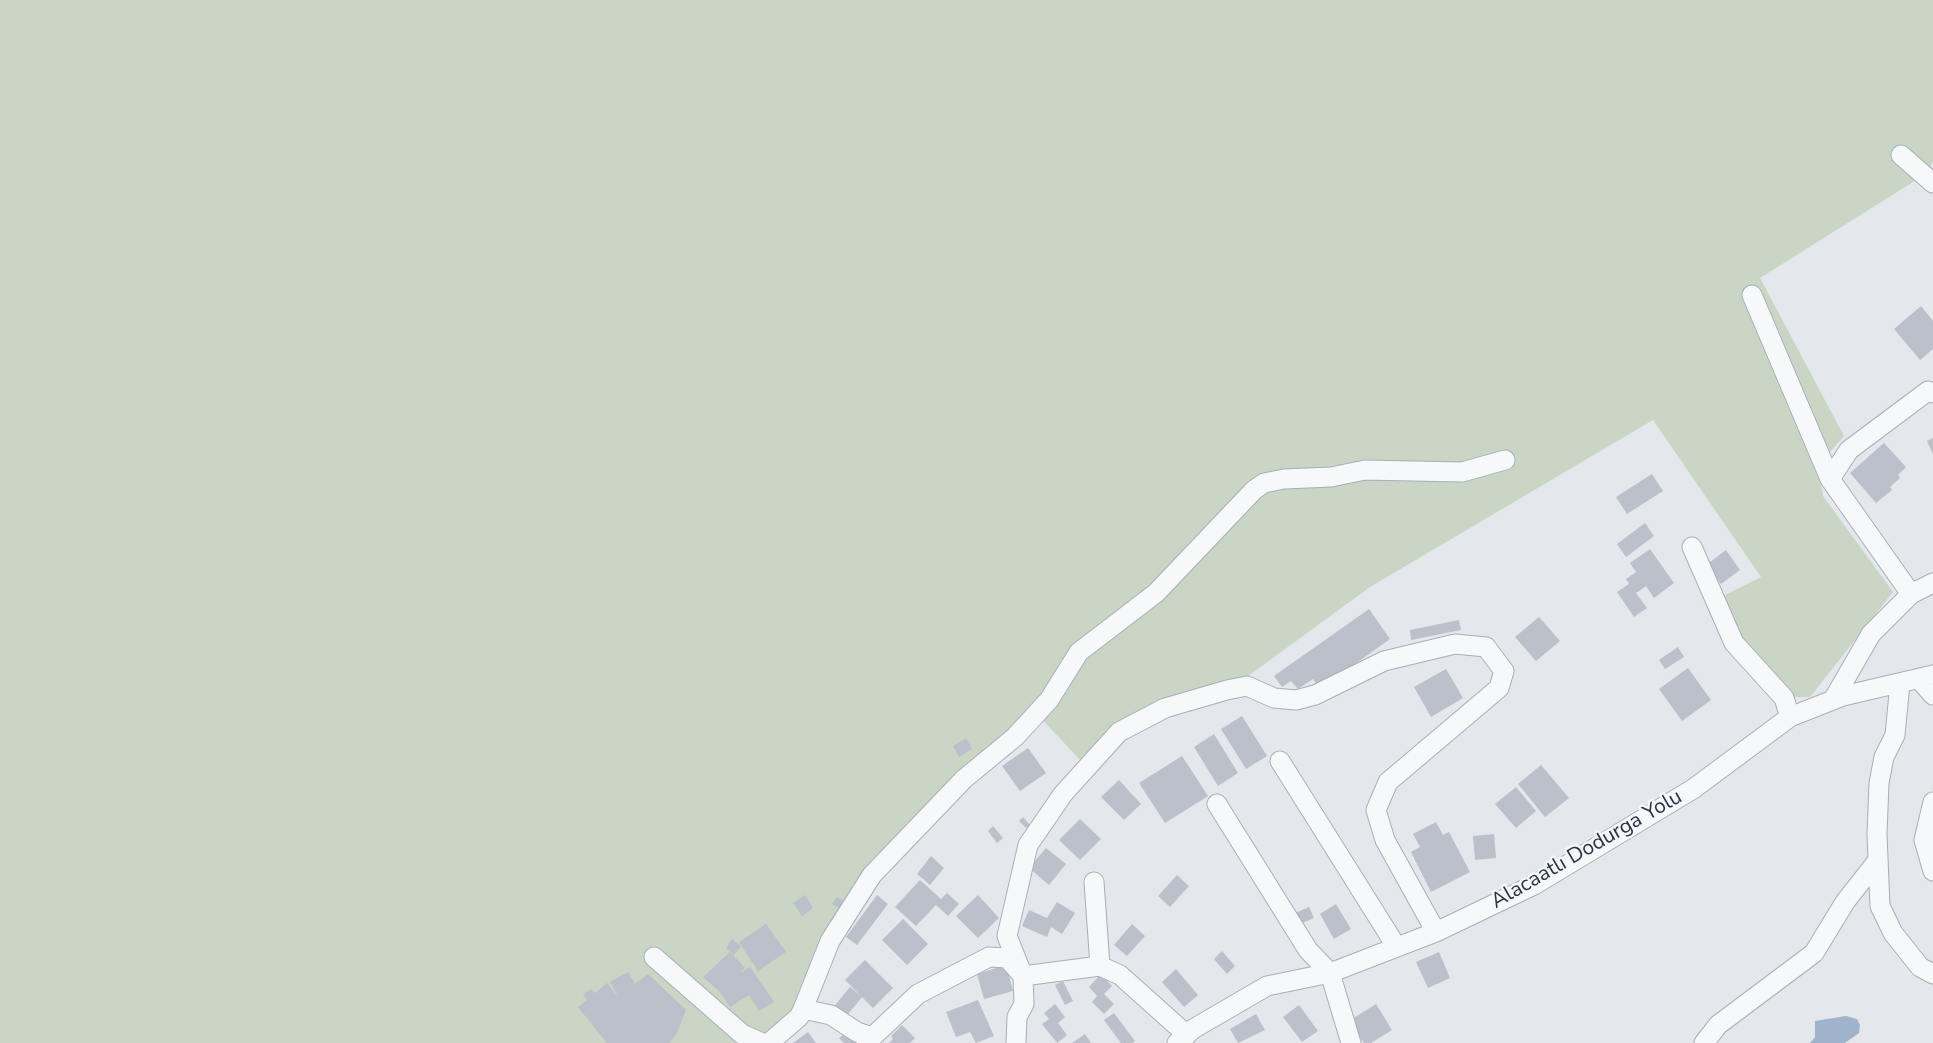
<!DOCTYPE html>
<html>
<head>
<meta charset="utf-8">
<style>
	body { margin:0 }
	canvas { display:block; background:#e4e7ec }
</style>
</head>
<body>
<canvas width="1933" height="1043"></canvas>
<script>
const c = document.querySelector('canvas').getContext('2d');
c.lineJoin = 'round';
function fillPath(path, color) {
  c.fillStyle = color;
  c.fill(path, 'evenodd');
}
function poly(rows) {
  const path = new Path2D();
  for (const r of rows) {
    path.moveTo(r[0], r[1]);
    for (let i = 2; i < r.length; i += 2) path.lineTo(r[i], r[i + 1]);
  }
  return path;
}
function stroke(path, color, width, dash) {
  c.strokeStyle = color;
  c.lineWidth = width;
  c.lineCap = dash ? 'butt' : 'round';
  c.setLineDash(dash || []);
  c.stroke(path);
}
function drawText(font, color, halo, rows, align = 'center') {
  c.font = font + ' "Nunito Sans",sans-serif';
  c.lineWidth = 5;
  c.setLineDash([]);
  c.textBaseline = 'middle';
  c.strokeStyle = halo;
  c.fillStyle = color;
  for (const [text, x, y, turn = 0] of rows) {
    c.save();
    c.translate(x, y);
    c.rotate((+turn || 0) * Math.PI / 180);
    c.textAlign = isNaN(turn) ? turn : align;
    if (halo) c.strokeText(text, 0, 0);
    c.fillText(text, 0, 0);
    c.restore();
  }
}
fillPath(poly([
	[0,0,1933,0,1933,161,1929,172,1760,278,1844,436,1818,466,1823,496,1893,592,1810,697,1790,697,1738,634,1721,597,1761,577,1653,420,1370,587,1244,679,1152,708,1084,764,1032,709,824,938,788,1017,768,1043,0,1043]
]), '#c9d6c5');
fillPath(poly([
	[1846,1016,1857,1019,1860,1025,1859,1033,1845,1043,1810,1043,1815,1037,1815,1021]
]), '#9fb4cc');
fillPath(poly([
	[1921,306,1933,321,1933,349,1920,360,1894,329],
	[1933,438,1933,454,1927,441],
	[1884,443,1906,467,1898,475,1900,478,1890,487,1892,490,1876,503,1850,473],
	[1652,474,1663,491,1627,514,1616,497],
	[1645,523,1654,536,1626,557,1617,544],
	[1650,549,1674,583,1654,598,1646,586,1636,593,1647,608,1634,617,1617,592,1629,584,1626,579,1636,572,1630,563],
	[1726,550,1740,570,1721,584,1706,565],
	[1369,609,1390,639,1320,689,1313,679,1298,689,1291,681,1282,687,1274,676],
	[1539,617,1560,641,1536,661,1515,637],
	[1459,620,1461,630,1411,640,1410,630],
	[1678,647,1684,657,1665,669,1659,660],
	[1688,668,1711,700,1682,721,1659,689],
	[1446,669,1463,698,1431,717,1414,687],
	[1242,716,1267,756,1246,769,1221,729],
	[1214,734,1238,773,1218,786,1194,747],
	[966,738,972,749,959,757,953,746],
	[1028,748,1046,773,1020,791,1002,766],
	[1182,756,1208,796,1165,823,1139,783],
	[1541,765,1569,798,1545,817,1518,784],
	[1119,780,1141,804,1124,820,1101,797],
	[1516,787,1536,811,1516,828,1495,804],
	[1023,817,1030,825,1026,828,1019,821],
	[1080,819,1101,839,1080,860,1059,840],
	[1436,822,1443,835,1449,832,1470,872,1431,892,1411,852,1420,847,1413,834],
	[993,826,1003,838,997,843,988,831],
	[1494,834,1496,858,1475,860,1473,836],
	[1046,848,1066,864,1049,885,1029,868],
	[931,856,944,868,930,885,917,874],
	[1177,875,1189,886,1170,907,1158,896],
	[920,880,941,899,947,893,959,904,948,916,936,905,916,926,895,907],
	[805,895,813,908,802,916,793,903],
	[877,895,888,904,857,945,846,937],
	[978,895,999,918,978,938,956,916],
	[837,897,845,902,841,909,832,904],
	[1057,902,1075,913,1062,934,1051,927,1047,937,1022,926,1029,910,1047,918],
	[1336,904,1351,929,1334,939,1320,914],
	[1309,907,1314,918,1295,926,1291,915],
	[903,919,928,944,907,965,882,940],
	[766,924,786,952,758,971,739,942],
	[1132,924,1145,936,1127,956,1114,945],
	[732,939,741,946,734,955,726,948],
	[1222,951,1235,966,1227,974,1214,959],
	[730,952,745,968,740,973,750,967,774,1002,759,1011,749,995,730,1007,720,992,703,977],
	[1439,952,1450,978,1428,988,1416,962],
	[865,960,893,988,873,1008,845,980],
	[1006,965,1013,991,984,999,977,974],
	[1176,969,1198,995,1184,1007,1162,982],
	[628,972,635,984,648,974,686,1010,676,1035,669,1043,607,1043,578,1007,587,1000,583,995,591,989,595,993,607,983,619,998,610,982],
	[1101,974,1112,986,1104,994,1114,1004,1104,1014,1092,1002,1097,996,1089,987],
	[1063,981,1073,1001,1065,1005,1055,985],
	[850,987,862,997,844,1019,832,1009],
	[978,1000,994,1036,976,1043,970,1032,956,1037,946,1012],
	[1055,1004,1065,1017,1058,1023,1067,1035,1057,1043,1042,1024,1049,1019,1044,1013],
	[1376,1004,1392,1030,1371,1043,1364,1043,1349,1021],
	[1299,1005,1318,1031,1302,1042,1283,1017],
	[1114,1013,1135,1041,1132,1043,1121,1043,1104,1020],
	[1256,1014,1265,1030,1238,1043,1230,1029],
	[902,1025,915,1038,910,1043,889,1043,893,1039,891,1036],
	[808,1032,816,1043,793,1043],
	[847,1032,855,1043,844,1043,839,1038],
	[1085,1034,1091,1043,1072,1043]
]), '#bbc0ca');
const minor = poly([
	[1901,155,1933,183],
	[1752,295,1830,479],
	[1692,547,1734,643,1784,698,1790,717],
	[1911,594,1830,479,1849,450,1928,391,1933,393],
	[1919,679,1933,695],
	[1900,683,1895,735,1884,757,1879,783,1877,834,1880,906,1893,933,1920,967,1933,974],
	[1833,700,1871,634,1911,594,1933,583],
	[1280,761,1396,946],
	[1933,802,1924,840,1933,871],
	[1217,804,1308,950,1330,973,1351,1043],
	[1094,882,1100,966],
	[654,957,742,1034,762,1043],
	[803,1009,830,941,872,875,964,779,1015,737,1049,700,1079,652,1156,593,1254,490,1264,483,1284,479,1331,477,1365,470,1462,472,1505,460],
	[769,1043,799,1017,803,1009,831,1015,857,1032,872,1037],
	[866,1043,918,994,989,957,1007,958,1023,976,1100,966,1120,975,1187,1035],
	[1016,1043,1017,1017,1024,1004,1023,976,1007,936,1028,845,1063,794,1119,732,1165,708,1227,690,1247,686,1274,698,1296,700,1315,695,1384,661,1455,644,1486,647,1504,671,1499,688,1388,782,1376,810,1385,840,1436,932],
	[1177,1043,1193,1029,1267,986,1330,973,1436,932,1534,885,1693,789,1790,717,1843,696,1933,675],
	[1704,1043,1718,1025,1814,953,1845,902,1878,860]
]);
stroke(minor, '#a9aeb7', 21);
stroke(minor, '#f7f8fa', 19);
drawText('21px', '#2b3445', '#f4f6f9', [
	["Alacaatlı Dodurga Yolu",1587,850,-30]
]);
</script>
</body>
</html>
